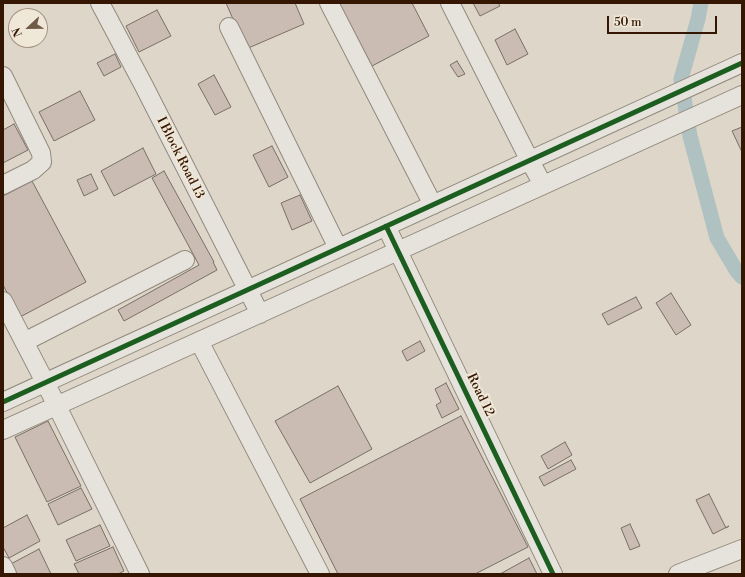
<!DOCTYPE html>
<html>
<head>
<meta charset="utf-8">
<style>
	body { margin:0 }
	#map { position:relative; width:745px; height:577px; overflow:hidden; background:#ded7c9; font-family:"Libre Bodoni",serif }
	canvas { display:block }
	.frame { position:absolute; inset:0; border:4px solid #351602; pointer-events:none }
	.north { position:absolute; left:8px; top:8px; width:40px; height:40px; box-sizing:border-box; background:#efe7d7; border:1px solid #a59382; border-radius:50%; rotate:248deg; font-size:11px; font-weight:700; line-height:16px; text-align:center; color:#351602 }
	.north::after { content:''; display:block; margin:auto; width:14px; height:18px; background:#705a48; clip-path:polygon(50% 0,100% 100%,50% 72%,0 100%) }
	.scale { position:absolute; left:607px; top:16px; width:110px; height:18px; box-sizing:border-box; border:2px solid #351602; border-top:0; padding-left:5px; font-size:12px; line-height:14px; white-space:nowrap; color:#351602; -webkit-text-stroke:3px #efe7d7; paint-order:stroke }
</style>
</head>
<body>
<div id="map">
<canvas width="745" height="577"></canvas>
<div class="frame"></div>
<div class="north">N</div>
<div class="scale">50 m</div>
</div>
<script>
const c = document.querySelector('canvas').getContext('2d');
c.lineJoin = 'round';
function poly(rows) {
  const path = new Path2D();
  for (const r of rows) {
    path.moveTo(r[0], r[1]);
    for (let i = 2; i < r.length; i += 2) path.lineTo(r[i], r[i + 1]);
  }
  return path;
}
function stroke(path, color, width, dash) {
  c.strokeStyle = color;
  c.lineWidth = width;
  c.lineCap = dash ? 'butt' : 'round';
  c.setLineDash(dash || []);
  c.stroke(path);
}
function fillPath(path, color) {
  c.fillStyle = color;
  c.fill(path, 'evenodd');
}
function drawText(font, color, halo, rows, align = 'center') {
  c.font = font + ' "Libre Bodoni",serif';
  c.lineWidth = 4;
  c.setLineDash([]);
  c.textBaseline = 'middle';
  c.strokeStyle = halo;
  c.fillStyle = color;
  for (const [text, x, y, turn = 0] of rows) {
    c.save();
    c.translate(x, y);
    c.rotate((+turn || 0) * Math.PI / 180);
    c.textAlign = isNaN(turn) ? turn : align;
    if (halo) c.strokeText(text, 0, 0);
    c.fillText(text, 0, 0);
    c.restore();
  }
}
stroke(poly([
	[701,3,698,19,681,79,690,136,717,238,736,270,742,277]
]), '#afc1c1', 15);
const building = poly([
	[226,3,295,3,304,24,246,49,226,3],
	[339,3,412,3,429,36,372,66,339,3],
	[473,3,498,3,500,6,480,16,473,3],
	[157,10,171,36,139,52,126,26,157,10],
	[515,29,528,54,507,65,495,40,515,29],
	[115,54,121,67,104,76,97,63,115,54],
	[457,61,465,74,458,77,450,65,457,61],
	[214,75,231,107,215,115,198,84,214,75],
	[80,91,95,120,54,141,39,112,80,91],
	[14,124,28,150,3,163,3,130,14,124],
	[742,127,742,152,732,131,742,127],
	[272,146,288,177,269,187,253,155,272,146],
	[143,148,156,174,114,196,101,171,143,148],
	[164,171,214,262,213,262,217,270,124,321,118,310,199,265,152,178,164,171],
	[91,174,98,189,84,196,77,180,91,174],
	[32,181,86,282,20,317,3,285,3,196,32,181],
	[300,195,312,221,292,230,281,203,300,195],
	[671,293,691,325,676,335,656,303,671,293],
	[636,297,642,308,608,325,602,314,636,297],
	[420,341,425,351,407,361,402,351,420,341],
	[446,383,459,409,442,418,436,405,441,402,435,389,446,383],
	[338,386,372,449,310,483,275,421,338,386],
	[461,416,528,547,475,574,338,574,300,499,461,416],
	[48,421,81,486,47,502,15,437,48,421],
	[565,442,572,455,548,469,541,456,565,442],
	[571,460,576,469,544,486,539,477,571,460],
	[81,488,92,509,58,525,48,504,81,488],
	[709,494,726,528,729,526,713,534,696,500,709,494],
	[27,515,40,541,9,558,3,547,3,528,27,515],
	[630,524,640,546,630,550,621,528,630,524],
	[100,525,110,546,76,561,66,540,100,525],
	[113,547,124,571,118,574,79,574,74,564,113,547],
	[39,549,51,574,11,574,7,566,39,549],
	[529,558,537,574,500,574,529,558]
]);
fillPath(building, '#cabcb2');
stroke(building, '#786f65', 1);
const minor = poly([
	[100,3,144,86,260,314],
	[329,3,433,205],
	[450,3,530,161,543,185],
	[229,27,338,248],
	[3,76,41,153,42,162,33,170,3,185],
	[386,226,553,574],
	[3,301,45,382,140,574],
	[199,341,320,574],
	[24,342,185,260],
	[3,402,742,63],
	[3,430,742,95],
	[3,566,7,574],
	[678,574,742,549]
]);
stroke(minor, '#91897e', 20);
stroke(minor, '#e6e2dc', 18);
stroke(poly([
	[386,226,553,574],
	[3,402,742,63]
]), '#1b5e20', 5);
drawText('13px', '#351602', '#efe7d7', [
	["I Block Road 13",180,158,63],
	["Road 12",480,395,64]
]);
</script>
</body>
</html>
